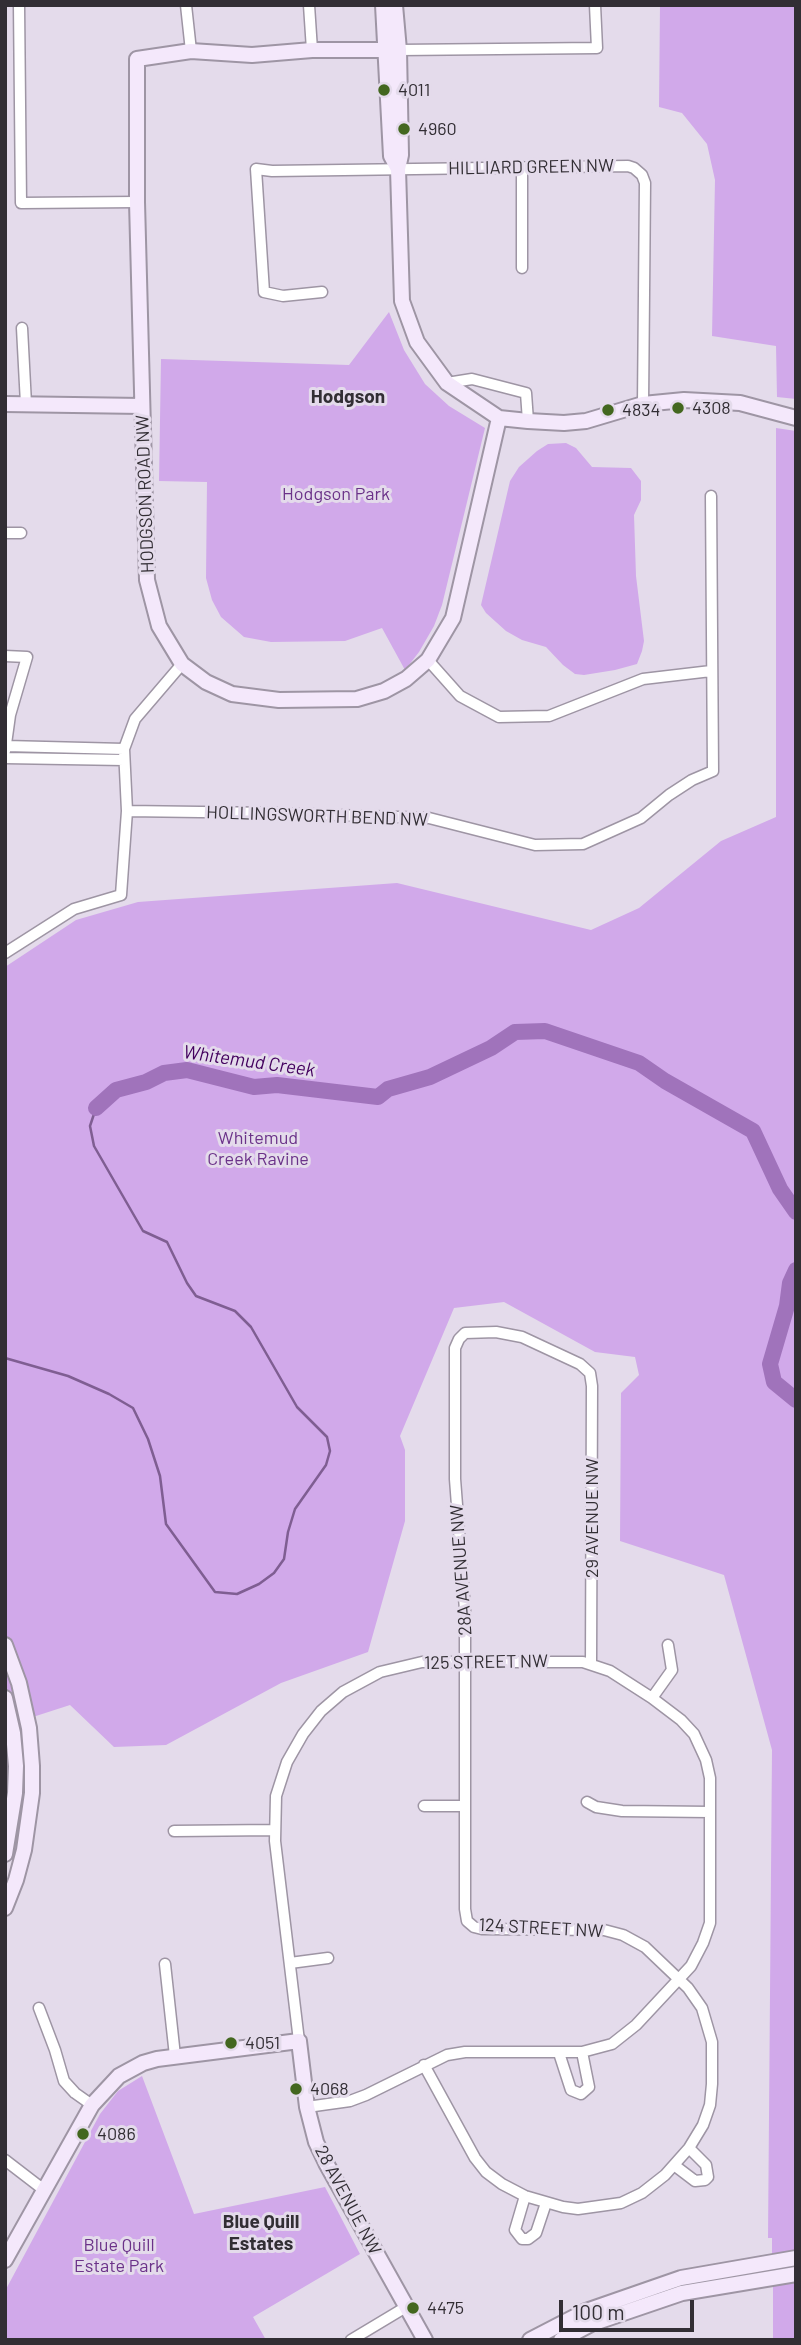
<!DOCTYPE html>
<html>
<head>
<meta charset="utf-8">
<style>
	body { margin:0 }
	#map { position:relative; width:801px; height:2345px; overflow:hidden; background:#e4dbeb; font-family:Barlow,sans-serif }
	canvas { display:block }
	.frame { position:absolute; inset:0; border:7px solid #322e34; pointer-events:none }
	.scale { position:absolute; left:559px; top:2300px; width:135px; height:32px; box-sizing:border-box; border:4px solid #322e34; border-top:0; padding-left:9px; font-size:21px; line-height:24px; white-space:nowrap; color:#322e34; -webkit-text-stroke:5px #e4dbeb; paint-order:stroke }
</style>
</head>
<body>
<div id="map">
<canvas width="801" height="2345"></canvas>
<div class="frame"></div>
<div class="scale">100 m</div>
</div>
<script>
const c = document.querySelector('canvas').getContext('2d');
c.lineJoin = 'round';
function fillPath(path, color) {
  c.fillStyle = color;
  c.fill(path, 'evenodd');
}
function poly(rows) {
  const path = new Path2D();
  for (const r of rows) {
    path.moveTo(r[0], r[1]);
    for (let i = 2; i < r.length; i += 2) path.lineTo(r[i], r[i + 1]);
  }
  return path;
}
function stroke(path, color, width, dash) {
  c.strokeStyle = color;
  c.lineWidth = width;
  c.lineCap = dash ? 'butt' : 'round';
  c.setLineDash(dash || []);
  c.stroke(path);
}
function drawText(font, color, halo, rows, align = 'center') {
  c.font = font + ' Barlow,sans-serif';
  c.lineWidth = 6;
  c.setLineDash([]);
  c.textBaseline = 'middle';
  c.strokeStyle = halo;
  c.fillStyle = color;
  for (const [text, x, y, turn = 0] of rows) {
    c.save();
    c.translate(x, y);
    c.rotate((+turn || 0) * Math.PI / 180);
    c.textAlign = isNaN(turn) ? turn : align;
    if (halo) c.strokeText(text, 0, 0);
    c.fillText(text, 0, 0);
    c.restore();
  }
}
fillPath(poly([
	[660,5,796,5,796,399,777,397,776,346,712,336,715,180,707,144,682,113,659,107],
	[389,312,404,350,425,384,449,406,485,428,442,605,434,626,419,652,405,670,382,628,345,641,271,642,244,637,221,617,212,600,206,578,207,482,159,481,161,359,349,365],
	[776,428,796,431,796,2252,772,2254,772,2238,768,2238,772,1750,724,1575,620,1541,621,1393,639,1375,635,1357,595,1352,504,1302,454,1308,400,1436,405,1450,405,1521,368,1652,281,1683,166,1745,114,1747,70,1705,5,1726,5,967,76,920,138,902,397,883,591,930,639,908,721,841,776,817],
	[566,443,576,448,592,467,631,468,641,481,641,500,634,515,636,576,644,641,642,651,637,664,615,670,584,675,575,674,563,665,546,647,522,640,506,631,486,613,481,605,510,481,519,467,537,451,548,444],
	[142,2076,194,2214,325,2187,360,2254,253,2317,266,2340,5,2340,5,2291,100,2114,118,2091],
	[796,2282,796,2340,773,2340,773,2284]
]), '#d1a9ea');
stroke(poly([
	[5,1358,68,1376,109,1394,133,1408,148,1439,160,1476,166,1524,215,1592,237,1594,259,1584,274,1573,284,1559,288,1532,295,1509,326,1465,330,1451,327,1437,297,1407,251,1327,235,1311,196,1296,187,1283,167,1242,143,1231,94,1146,90,1126,96,1108]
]), '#7f5e92', 2.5);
stroke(poly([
	[96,1108,116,1090,146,1082,164,1073,187,1070,254,1087,277,1085,378,1097,388,1089,430,1077,491,1048,515,1032,545,1031,639,1063,665,1081,753,1131,780,1189,796,1212],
	[796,1270,790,1283,787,1306,770,1364,774,1382,796,1400]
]), '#a073bb', 16);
const street = poly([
	[19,5,21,203,137,202],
	[186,5,191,51],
	[309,5,312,50],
	[399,50,597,48,595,5],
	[522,167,522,268],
	[322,292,283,296,264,292,256,169,272,171,628,166,634,168,642,175,645,183,643,404],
	[22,328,26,404],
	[447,383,472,379,526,393,528,421],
	[5,533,21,533],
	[5,656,27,657,10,715,5,751],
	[428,660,460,696,499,717,549,716,643,679,711,671],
	[6,746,124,749],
	[5,758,124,760],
	[127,811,273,813,429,818,535,845,583,844,641,818,669,795,692,780,713,771,711,496],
	[5,953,74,909,121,895,127,811,124,749,135,719,182,664],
	[652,1698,672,1670,668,1645],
	[587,1802,596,1807,622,1811,710,1812],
	[424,1806,465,1806],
	[174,1831,274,1830],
	[290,1963,328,1958],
	[165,1964,175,2056],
	[39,2008,55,2050,64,2081,75,2093,92,2105],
	[299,2041,275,1841,276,1796,287,1762,303,1734,321,1711,343,1692,380,1672,422,1662,583,1662,610,1671,652,1698,681,1720,694,1734,706,1760,710,1778,710,1923,703,1943,691,1966,636,2025,612,2044,582,2052,465,2052,447,2055,366,2095,350,2101,307,2107],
	[559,2053,571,2090,581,2094,589,2087,582,2052],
	[424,2065,475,2158,486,2172,502,2184,525,2196,563,2207,578,2209,621,2203,642,2193,665,2175,689,2148,703,2125,710,2105,712,2084,712,2042,702,2008,688,1988,645,1947,623,1935,604,1930,482,1929,474,1927,467,1921,465,1909,465,1610,455,1479,455,1348,459,1339,465,1333,496,1332,522,1337,580,1364,590,1373,592,1386,591,1664],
	[5,2160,44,2190],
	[674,2165,695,2181,705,2180,708,2177,706,2165,689,2148],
	[525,2196,515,2230,522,2239,528,2239,536,2233,546,2203],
	[351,2340,406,2307]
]);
const secondary = poly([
	[383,5,391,156,398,169],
	[395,5,399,50,401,155,398,169,402,301,417,342,447,383,499,418,528,421,564,423,586,421,643,404,684,400,740,403,796,418],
	[399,50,312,50,252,55,191,51,137,59,137,202,147,580,159,626,182,664,206,682,232,694,279,700,357,699,384,691,406,679,428,660,453,618,499,418],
	[5,404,142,406],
	[5,1645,19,1683,29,1728,32,1766,32,1793,24,1850,16,1880,5,1908],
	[5,1698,13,1733,16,1766,15,1793,5,1854],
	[5,2260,92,2105,119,2076,143,2063,157,2059,299,2041,307,2107,316,2142,326,2163,425,2340],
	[530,2340,586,2311,681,2278,796,2258],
	[561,2340,591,2324,682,2293,796,2274]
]);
stroke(street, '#9e95a4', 13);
stroke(secondary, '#9e95a4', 18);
stroke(street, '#fff', 10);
stroke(secondary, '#f4e8fb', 14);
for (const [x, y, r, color] of [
	[384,90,7,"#43671f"],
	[404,129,7,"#43671f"],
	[678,408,7,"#43671f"],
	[608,410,7,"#43671f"],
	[231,2043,7,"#43671f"],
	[296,2089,7,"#43671f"],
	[83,2134,7,"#43671f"],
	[413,2308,7,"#43671f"]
]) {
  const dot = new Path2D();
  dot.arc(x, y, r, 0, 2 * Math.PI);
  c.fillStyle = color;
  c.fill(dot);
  stroke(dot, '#e4dbeb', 2.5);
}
drawText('18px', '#322e34', '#e4dbeb', [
	["4011",398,90],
	["4960",418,129],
	["4308",692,408],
	["4834",622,410],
	["4051",245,2043],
	["4068",310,2089],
	["4086",97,2134],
	["4475",427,2308]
], 'left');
drawText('18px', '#322e34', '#e4dbeb', [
	["HILLIARD GREEN NW",531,167,-1],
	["HODGSON ROAD NW",145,494,-92],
	["HOLLINGSWORTH BEND NW",317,816,2],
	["29 AVENUE NW",592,1518,-90],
	["28A AVENUE NW",461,1570,-94],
	["125 STREET NW",486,1662,-1],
	["124 STREET NW",541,1928,3],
	["28 AVENUE NW",348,2200,62]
]);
drawText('18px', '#6b3289', '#e4dbeb', [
	["Hodgson Park",336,494],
	["Whitemud",258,1138],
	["Creek Ravine",258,1159],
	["Blue Quill",119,2245],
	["Estate Park",119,2266]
]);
drawText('bold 19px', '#322e34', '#e4dbeb', [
	["Hodgson",348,397],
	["Blue Quill",261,2222],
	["Estates",261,2244]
]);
drawText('italic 19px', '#43005e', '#e4dbeb', [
	["Whitemud Creek",249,1061,8]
]);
</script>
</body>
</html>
